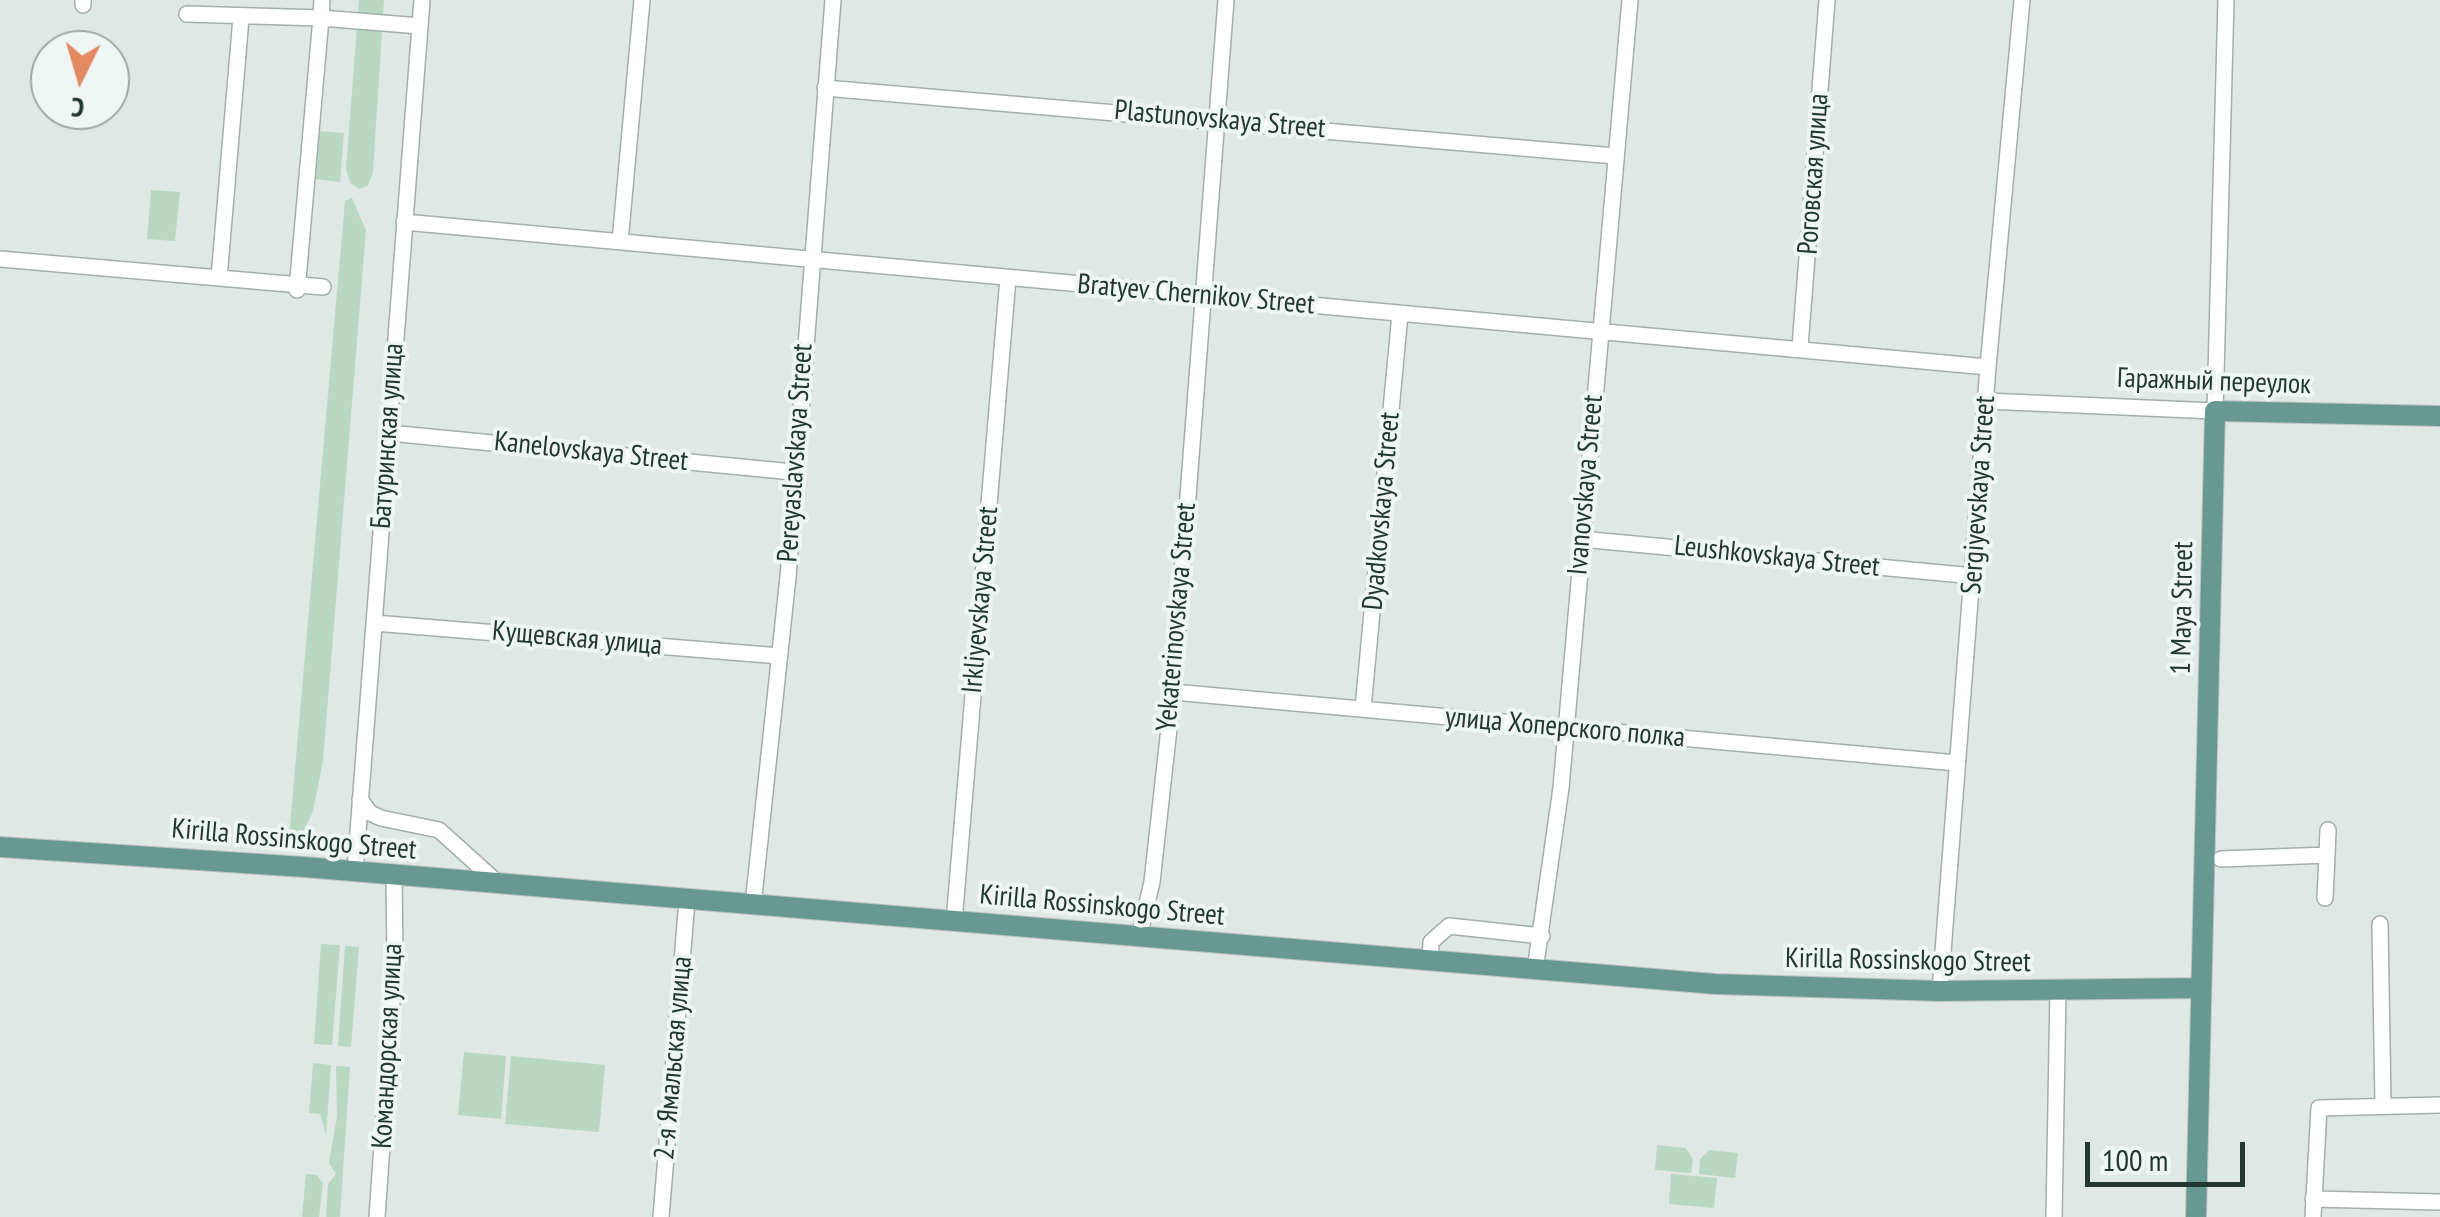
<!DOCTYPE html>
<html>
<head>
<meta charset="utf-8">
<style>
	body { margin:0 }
	#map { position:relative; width:2440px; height:1217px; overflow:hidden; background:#dfe8e4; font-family:"PT Sans Narrow",sans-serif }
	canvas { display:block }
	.north { position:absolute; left:30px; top:30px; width:100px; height:100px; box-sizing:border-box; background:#eef5f2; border:2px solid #9ca9a5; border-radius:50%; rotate:185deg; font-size:28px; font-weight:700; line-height:40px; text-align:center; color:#223632 }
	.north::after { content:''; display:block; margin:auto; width:35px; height:45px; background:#e38962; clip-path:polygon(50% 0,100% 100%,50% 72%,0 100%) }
	.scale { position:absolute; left:2085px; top:1142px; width:160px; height:45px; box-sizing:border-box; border:5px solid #223632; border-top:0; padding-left:12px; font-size:30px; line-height:35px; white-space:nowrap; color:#223632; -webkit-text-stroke:8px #eef5f2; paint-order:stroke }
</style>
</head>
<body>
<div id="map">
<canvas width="2440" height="1217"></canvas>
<div class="north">С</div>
<div class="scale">100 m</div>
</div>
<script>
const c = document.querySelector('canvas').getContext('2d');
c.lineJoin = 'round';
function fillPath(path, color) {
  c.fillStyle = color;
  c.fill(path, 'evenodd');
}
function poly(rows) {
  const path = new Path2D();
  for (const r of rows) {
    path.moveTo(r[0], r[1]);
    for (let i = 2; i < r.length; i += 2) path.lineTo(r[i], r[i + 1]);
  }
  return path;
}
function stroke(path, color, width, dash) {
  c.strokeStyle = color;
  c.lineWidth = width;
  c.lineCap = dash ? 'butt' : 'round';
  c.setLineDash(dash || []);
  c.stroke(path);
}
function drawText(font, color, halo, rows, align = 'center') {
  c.font = font + ' "PT Sans Narrow",sans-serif';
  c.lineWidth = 8;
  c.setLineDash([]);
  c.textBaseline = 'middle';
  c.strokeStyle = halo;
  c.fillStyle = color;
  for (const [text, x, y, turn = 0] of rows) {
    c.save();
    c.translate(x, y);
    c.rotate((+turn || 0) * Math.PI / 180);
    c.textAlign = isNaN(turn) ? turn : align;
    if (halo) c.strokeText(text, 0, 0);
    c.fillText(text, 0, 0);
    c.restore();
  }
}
fillPath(poly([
	[359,0,384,0,373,172,368,186,359,189,350,183,346,169],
	[318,131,344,133,340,182,314,179],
	[151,190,180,192,175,241,147,239],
	[352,198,366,230,323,761,313,811,303,833,288,848,345,201],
	[321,944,340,945,332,1045,314,1044],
	[345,946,359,947,351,1047,338,1046],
	[464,1052,506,1056,501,1119,458,1115],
	[511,1056,605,1065,599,1132,505,1124],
	[313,1063,331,1065,326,1134,320,1114,309,1113],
	[336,1066,350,1067,340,1217,326,1217,328,1184,336,1174,329,1163,337,1116],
	[1657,1145,1686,1148,1693,1159,1691,1173,1655,1170],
	[1709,1150,1738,1153,1735,1178,1699,1174,1700,1159],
	[306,1174,317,1175,323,1183,319,1217,302,1217],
	[1671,1174,1717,1178,1714,1208,1669,1204]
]), '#b9d8c3');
const minor = poly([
	[322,0,321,18,420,26],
	[83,5,83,0],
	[187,14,321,18,297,290],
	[825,88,1615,156],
	[404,222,1988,367],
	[620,242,642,0],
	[0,259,323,287],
	[219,278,241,18],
	[1800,347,1827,0],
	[1986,401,2215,411,2226,0],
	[389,433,793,472],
	[1581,539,1974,576],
	[374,623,780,656],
	[1173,692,1957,763],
	[1363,708,1400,314],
	[360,799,370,813,381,818,439,830,500,885],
	[2221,859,2327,855,2328,830],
	[355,871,422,0],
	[2325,898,2327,855],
	[753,905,788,577,833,0],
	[954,922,1008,278],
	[2380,924,2383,1104],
	[1139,937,1152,882,1173,692,1226,0],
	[1430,961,1431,942,1449,926,1542,936],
	[1535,970,1561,788,1630,0],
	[1940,991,1988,367,2022,0],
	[2313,1199,2440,1202],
	[377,1217,395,958,394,876],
	[661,1217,687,900],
	[2054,1217,2058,990],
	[2313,1217,2319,1108,2440,1105]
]);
const major = poly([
	[0,847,304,867,1715,984,1940,991,2200,988],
	[2196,1217,2215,411,2440,416]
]);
stroke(minor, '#a3afab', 18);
stroke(major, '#bdc3c2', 22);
stroke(minor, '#fff', 15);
stroke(major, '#679990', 20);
drawText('28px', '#223632', '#eef5f2', [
	["Plastunovskaya Street",1220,120,5],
	["Роговская улица",1814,174,-86],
	["Bratyev Chernikov Street",1196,295,5],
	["Гаражный переулок",2214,382,2],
	["Батуринская улица",388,436,-86],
	["Kanelovskaya Street",591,452,6],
	["Pereyaslavskaya Street",796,453,-86],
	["Ivanovskaya Street",1586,485,-85],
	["Sergiyevskaya Street",1979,495,-86],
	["Dyadkovskaya Street",1382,511,-85],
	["Leushkovskaya Street",1777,557,6],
	["Irkliyevskaya Street",981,600,-85],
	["1 Maya Street",2183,608,-89],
	["Yekaterinovskaya Street",1177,617,-85],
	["Кущевская улица",577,639,5],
	["улица Хоперского полка",1565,728,5],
	["Kirilla Rossinskogo Street",294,840,5],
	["Kirilla Rossinskogo Street",1102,906,5],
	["Kirilla Rossinskogo Street",1908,961,1],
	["Командорская улица",388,1046,-87],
	["2-я Ямальская улица",674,1058,-85]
]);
</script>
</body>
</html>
